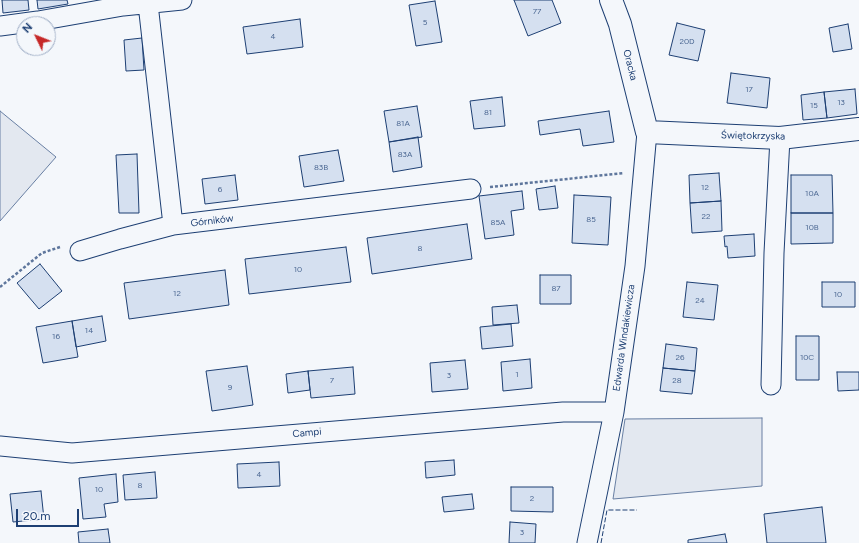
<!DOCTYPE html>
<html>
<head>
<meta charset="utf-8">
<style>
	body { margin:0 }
	#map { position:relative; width:859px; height:543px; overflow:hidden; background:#f4f7fb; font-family:Figtree,sans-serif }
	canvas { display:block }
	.north { position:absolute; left:16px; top:16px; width:40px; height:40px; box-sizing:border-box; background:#f4f7fb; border:1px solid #9eadc5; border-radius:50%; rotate:313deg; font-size:11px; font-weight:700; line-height:16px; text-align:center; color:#1d3f73 }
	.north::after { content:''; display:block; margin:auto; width:14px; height:18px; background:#c62828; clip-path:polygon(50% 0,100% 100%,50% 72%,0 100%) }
	.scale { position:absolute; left:16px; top:509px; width:63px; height:18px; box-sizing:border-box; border:2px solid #1d3f73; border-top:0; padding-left:5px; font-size:12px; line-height:14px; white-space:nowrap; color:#1d3f73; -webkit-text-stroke:3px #f4f7fb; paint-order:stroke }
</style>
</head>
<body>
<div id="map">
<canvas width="859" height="543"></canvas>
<div class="north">N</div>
<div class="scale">20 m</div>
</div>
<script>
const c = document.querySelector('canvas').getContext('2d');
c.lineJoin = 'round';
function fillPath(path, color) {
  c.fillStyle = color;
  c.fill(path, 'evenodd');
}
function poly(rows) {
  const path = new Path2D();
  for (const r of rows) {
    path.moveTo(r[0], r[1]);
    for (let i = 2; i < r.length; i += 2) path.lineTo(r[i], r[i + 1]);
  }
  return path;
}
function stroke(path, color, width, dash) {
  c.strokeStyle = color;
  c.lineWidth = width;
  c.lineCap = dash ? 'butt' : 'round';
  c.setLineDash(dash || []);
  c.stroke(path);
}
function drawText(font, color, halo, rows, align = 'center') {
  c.font = font + ' Figtree,sans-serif';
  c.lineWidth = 3;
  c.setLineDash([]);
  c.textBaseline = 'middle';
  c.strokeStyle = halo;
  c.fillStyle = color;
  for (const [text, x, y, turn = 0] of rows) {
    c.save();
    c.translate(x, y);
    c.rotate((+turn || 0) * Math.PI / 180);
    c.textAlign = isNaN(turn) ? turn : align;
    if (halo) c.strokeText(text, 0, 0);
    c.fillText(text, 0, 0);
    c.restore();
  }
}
const parking = poly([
	[0,111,56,157,0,221,0,111],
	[762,418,762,486,613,499,625,419,762,418]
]);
fillPath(parking, '#e3e8f0');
stroke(parking, '#687fa3', 1);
const building = poly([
	[2,0,28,0,29,10,3,13,2,0],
	[37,0,67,0,68,4,38,9,37,0],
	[514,0,552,0,561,23,528,36,514,0],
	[435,1,442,42,416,46,409,5,435,1],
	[300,19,303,47,247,54,243,27,300,19],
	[677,23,705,30,698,61,669,55,677,23],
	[848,24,852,49,833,52,829,28,848,24],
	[142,38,144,70,126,71,124,40,142,38],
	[731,73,770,78,767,108,727,103,731,73],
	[855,89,857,114,827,118,824,92,855,89],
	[824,92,827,118,803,120,801,95,824,92],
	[502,97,505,126,474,129,470,101,502,97],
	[417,106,422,137,389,142,384,111,417,106],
	[609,111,614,142,583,146,580,129,540,135,538,121,609,111],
	[418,137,422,167,393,172,389,142,418,137],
	[338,150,344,181,304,187,299,156,338,150],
	[137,154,139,213,119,213,116,155,137,154],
	[719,173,721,201,690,203,689,175,719,173],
	[235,175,238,200,205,204,202,179,235,175],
	[791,175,832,175,833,213,791,213,791,175],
	[555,186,558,208,539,210,536,189,555,186],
	[522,191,524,209,511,211,514,235,485,239,479,196,522,191],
	[574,195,611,197,608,245,572,243,574,195],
	[721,201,722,231,692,233,690,203,721,201],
	[791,213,833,213,833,243,791,244,791,213],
	[467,224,472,259,372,274,367,238,467,224],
	[754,234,755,256,728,258,727,246,725,247,724,236,754,234],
	[346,247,351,282,249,294,245,259,346,247],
	[40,264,62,291,39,309,17,283,40,264],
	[225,270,229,305,129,319,124,283,225,270],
	[540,275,571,275,571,304,540,304,540,275],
	[687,282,718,285,714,320,683,317,687,282],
	[822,282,855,282,855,307,822,307,822,282],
	[517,305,519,323,493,325,492,307,517,305],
	[102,316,106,341,76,347,72,321,102,316],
	[72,321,78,357,43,363,36,327,72,321],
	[511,324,513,346,482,349,480,327,511,324],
	[796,336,819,336,819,380,796,380,796,336],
	[666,344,697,348,695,371,663,368,666,344],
	[530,359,532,388,503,391,501,362,530,359],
	[465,360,468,389,432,392,430,363,465,360],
	[247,366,253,405,212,411,206,371,247,366],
	[353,367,355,394,311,398,308,371,353,367],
	[663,368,695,371,692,394,660,391,663,368],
	[308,371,310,390,288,393,286,374,308,371],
	[837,372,859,372,859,390,838,391,837,372],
	[454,460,455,475,426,478,425,462,454,460],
	[279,462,280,486,238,488,237,464,279,462],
	[155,472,157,498,125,500,123,475,155,472],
	[116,474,118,502,104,504,106,517,83,519,79,478,116,474],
	[511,487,553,487,553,512,511,511,511,487],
	[41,491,44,519,13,522,10,494,41,491],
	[472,494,474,509,444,512,442,497,472,494],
	[822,507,826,543,767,543,764,514,822,507],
	[510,522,536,524,535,543,509,543,510,522],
	[108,529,110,543,79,543,78,532,108,529],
	[725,534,727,543,688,543,688,540,725,534]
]);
fillPath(building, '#d5e0f0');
stroke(building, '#1d3f73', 1);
const street = poly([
	[148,4,173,225,471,189],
	[0,26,38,21,123,6,182,0],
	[80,251,120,239,173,225],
	[771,385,774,253,780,138],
	[0,446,72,453,563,412,614,412],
	[587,543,614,412,635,266,647,132]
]);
const secondary = poly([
	[611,0,620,24,647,132,780,138,859,129]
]);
stroke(street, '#1d3f73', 21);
stroke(secondary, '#1d3f73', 24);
stroke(poly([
	[490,187,624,173],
	[0,287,42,253,60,247]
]), '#5e769c', 2.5, [3, 2]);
stroke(street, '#f4f7fb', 19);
stroke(secondary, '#f4f7fb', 22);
stroke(poly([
	[601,543,607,510,637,510]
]), '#1d3f73', 1, [5, 2]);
drawText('8px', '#4b6792', null, [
	["77",537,12],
	["5",425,23],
	["4",273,37],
	["20D",687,42],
	["17",749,90],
	["13",841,103],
	["15",814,106],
	["81",488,113],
	["81A",403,124],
	["83A",405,155],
	["83B",321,168],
	["12",705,188],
	["6",220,190],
	["10A",812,194],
	["22",706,217],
	["85",591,220],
	["85A",498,223],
	["10B",812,228],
	["8",420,249],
	["10",298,270],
	["87",556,289],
	["12",177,294],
	["10",838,295],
	["24",700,301],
	["14",89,331],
	["16",56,337],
	["26",680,358],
	["10C",807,358],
	["1",517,375],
	["3",449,376],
	["7",332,381],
	["28",677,381],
	["9",230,388],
	["4",259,475],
	["8",140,486],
	["10",99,490],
	["2",532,499],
	["3",522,533]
]);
drawText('10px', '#1d3f73', '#f4f7fb', [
	["Oracka",630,65,76],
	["Świętokrzyska",753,136,1],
	["Górników",212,221,-7],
	["Edwarda Windakiewicza",624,338,-82],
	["Campi",307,433,-5]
]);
</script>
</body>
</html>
